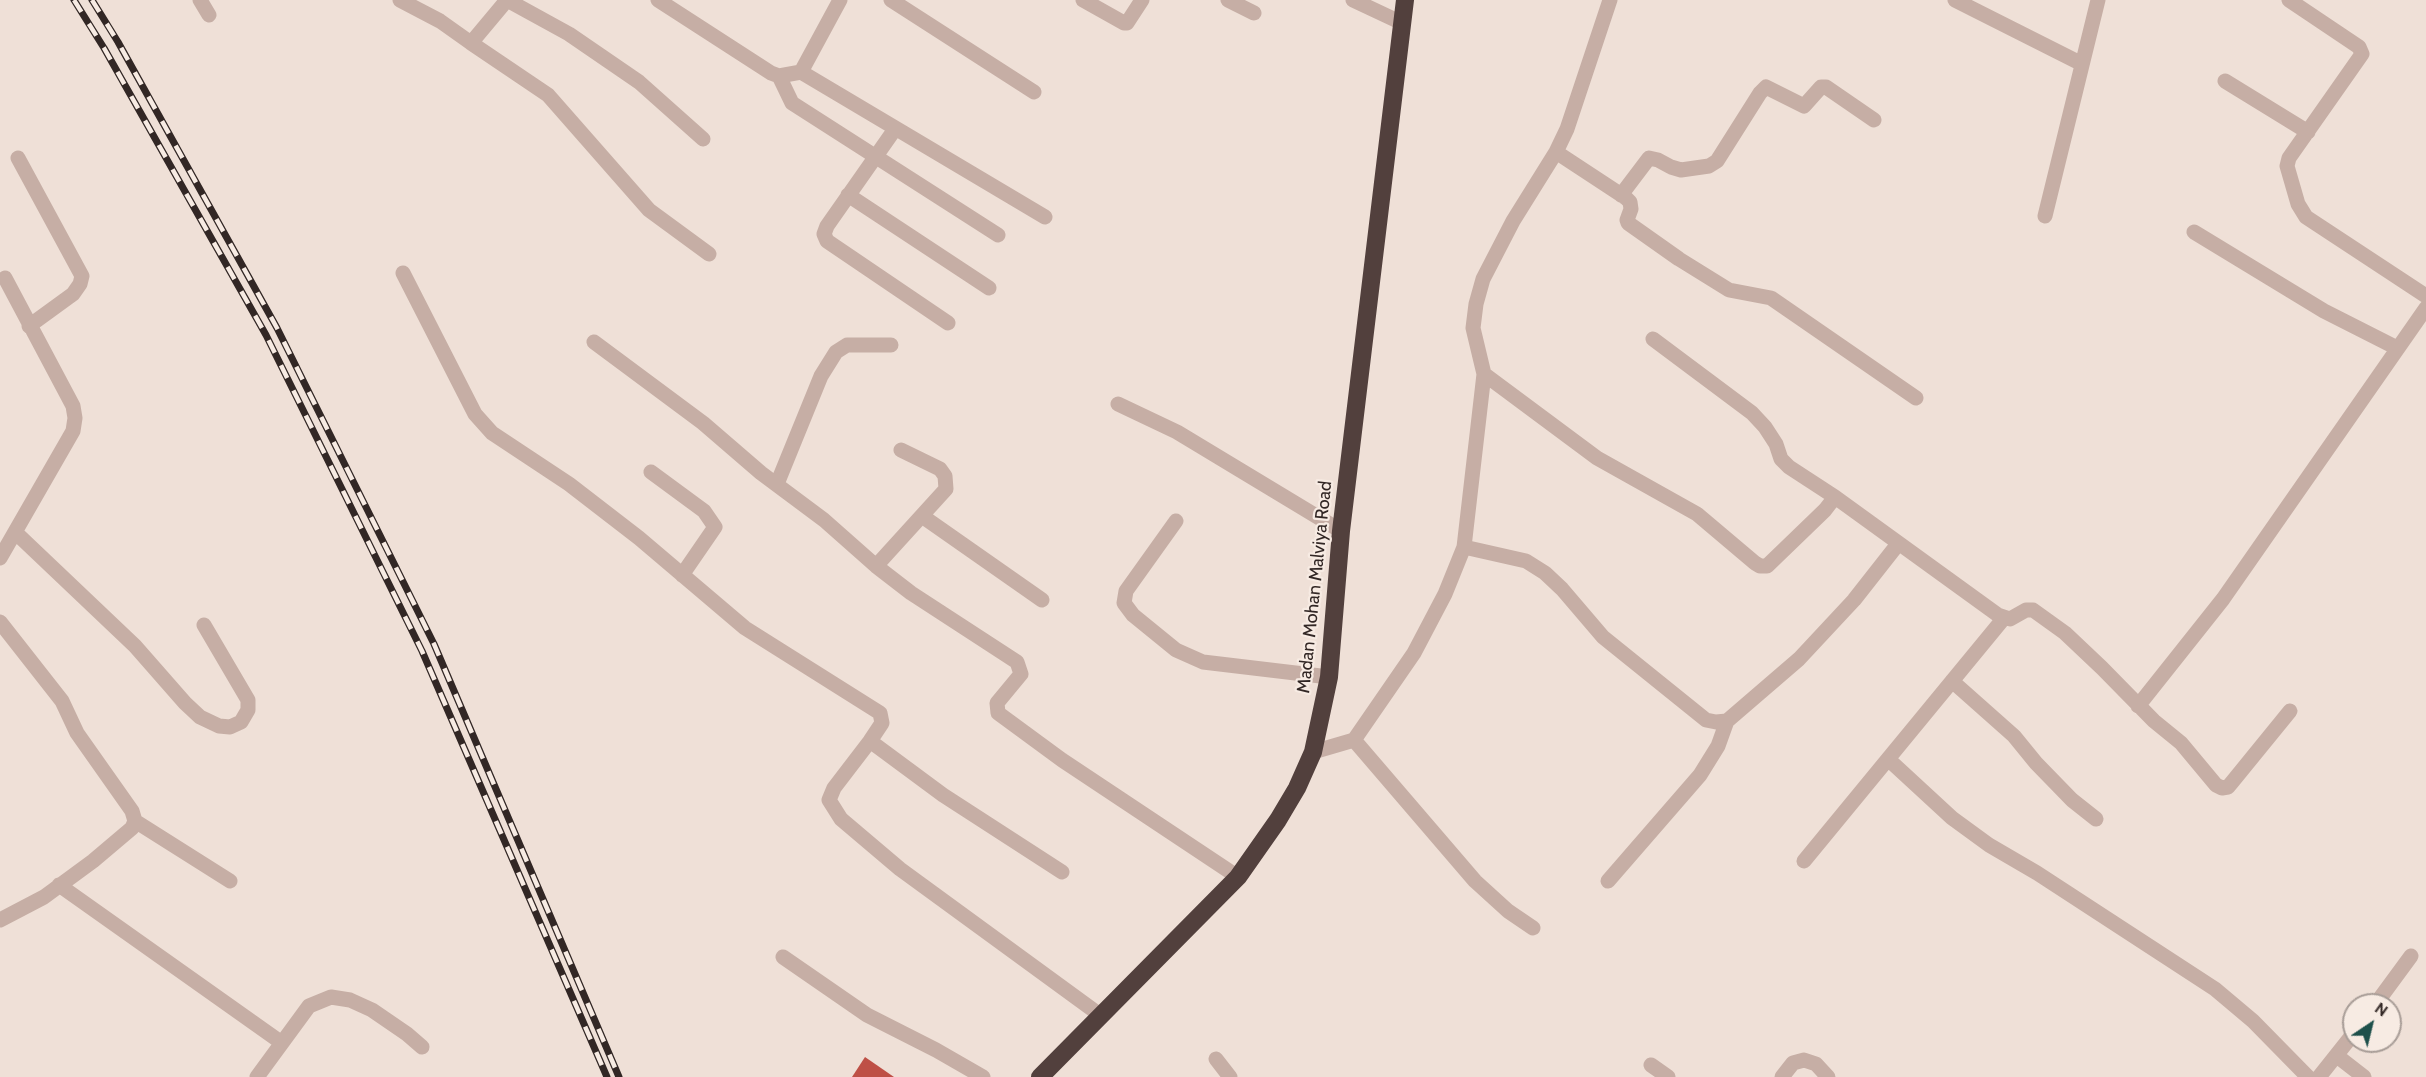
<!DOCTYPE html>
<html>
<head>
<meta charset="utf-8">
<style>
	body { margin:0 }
	#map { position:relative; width:2426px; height:1077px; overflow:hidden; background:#efe0d7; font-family:Cabin,sans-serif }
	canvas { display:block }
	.north { position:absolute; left:2342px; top:993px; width:60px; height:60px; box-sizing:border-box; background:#f7ebe3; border:2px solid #a89d97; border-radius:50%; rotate:35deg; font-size:16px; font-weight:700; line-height:24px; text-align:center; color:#322725 }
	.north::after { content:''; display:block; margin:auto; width:21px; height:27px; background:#1e504b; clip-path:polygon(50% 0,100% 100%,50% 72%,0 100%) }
</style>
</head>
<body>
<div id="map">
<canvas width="2426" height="1077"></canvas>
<div class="north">N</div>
</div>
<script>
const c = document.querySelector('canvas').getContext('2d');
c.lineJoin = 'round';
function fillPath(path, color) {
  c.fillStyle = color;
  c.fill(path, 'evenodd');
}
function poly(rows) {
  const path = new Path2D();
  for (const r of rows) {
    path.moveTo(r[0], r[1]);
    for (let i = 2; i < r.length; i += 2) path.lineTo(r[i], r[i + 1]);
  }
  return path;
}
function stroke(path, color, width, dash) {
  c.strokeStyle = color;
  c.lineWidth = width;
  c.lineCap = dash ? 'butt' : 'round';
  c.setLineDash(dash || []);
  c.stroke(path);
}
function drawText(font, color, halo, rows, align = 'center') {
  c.font = font + ' Cabin,sans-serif';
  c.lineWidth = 4.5;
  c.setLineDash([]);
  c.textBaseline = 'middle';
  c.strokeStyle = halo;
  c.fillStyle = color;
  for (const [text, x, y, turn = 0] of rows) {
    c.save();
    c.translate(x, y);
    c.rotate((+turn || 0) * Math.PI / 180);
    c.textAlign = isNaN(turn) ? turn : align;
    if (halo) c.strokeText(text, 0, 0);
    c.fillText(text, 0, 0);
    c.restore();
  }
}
fillPath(poly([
	[865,1057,894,1077,852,1077]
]), '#be5046');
stroke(poly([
	[200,0,209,15],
	[400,0,440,21,471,43],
	[507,0,471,43,548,95,649,210,709,254],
	[507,0,569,34,639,82,703,139],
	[658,0,771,73,779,76,801,72,1045,217],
	[891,0,1034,92],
	[1083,0,1124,23,1127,23,1142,0],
	[1228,0,1254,13],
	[1353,0,1402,23],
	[1955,0,2082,64],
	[2289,0,2359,47,2362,54,2289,158,2287,166,2298,204,2306,217,2426,296],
	[801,72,840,0],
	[779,76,792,103,998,235],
	[2225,81,2308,132],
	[895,129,827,226,824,234,827,241,948,323],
	[1556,152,1626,198,1630,202,1631,209,1627,220,1628,223,1679,259,1729,290,1771,298,1916,398],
	[18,158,82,276,80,284,73,294,29,326],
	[848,195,989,288],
	[1621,195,1649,158,1658,160,1671,167,1681,170,1709,166,1717,161,1760,93,1766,87,1804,106,1821,87,1826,87,1874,120],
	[2045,216,2098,0],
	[2194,232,2324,311,2397,348],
	[403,273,475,414,492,433,569,484,639,538,745,628,880,713,882,723,870,741,834,788,829,800,841,819,900,869,1100,1015],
	[1653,339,1752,413,1765,427,1776,444,1781,459,1789,467,1835,497],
	[594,342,703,423,761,473,824,520,876,566,911,593,1017,662,1021,674,997,703,998,713,1062,760,1238,877],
	[1484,374,1597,458,1697,514,1755,563,1760,566,1767,566,1825,510,1835,497,1998,615,2010,619,2026,610,2033,610,2065,633,2102,668,2154,721,2181,743,2216,785,2222,788,2228,787,2233,781,2290,711],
	[1118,404,1177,432,1341,531],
	[651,472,704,511,715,527,682,575],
	[777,484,821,376,836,352,847,345,891,345],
	[922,516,1042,600],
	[1176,521,1126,591,1124,603,1133,615,1176,650,1203,662,1329,677],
	[15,532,135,646,185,703,200,717,219,726,230,727,241,722,248,710,248,700,204,625],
	[1464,547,1526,561,1545,573,1562,589,1603,637,1706,720,1716,722,1727,721,1799,659,1854,600,1898,544],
	[0,558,73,431,75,418,73,406,5,278],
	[876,566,946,489,945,476,940,469,901,450],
	[0,622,62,701,77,733,132,811,135,821,132,828,93,861,44,897,0,920],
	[1952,681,2014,736,2036,763,2072,800,2096,819],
	[2138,706,2223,599,2426,308],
	[1354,740,1475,881,1508,911,1533,928],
	[870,741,943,795,1062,872],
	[1313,752,1354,740,1414,653,1445,594,1464,547,1484,374,1473,328,1476,304,1483,279,1513,221,1556,152,1567,129,1610,0],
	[1888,759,1952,818,1989,845,2037,873,2215,989,2253,1021,2308,1077],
	[135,821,230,881],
	[1804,861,2004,618],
	[1608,881,1700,775,1718,746,1727,721],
	[59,885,282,1043],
	[783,957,867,1015,936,1050,983,1077],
	[2375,1005,2411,956],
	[2337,1056,2364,1077],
	[1216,1059,1230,1077],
	[1651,1065,1668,1077],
	[257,1077,309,1006,331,997,350,1000,372,1010,407,1034,422,1047],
	[1782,1077,1793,1063,1804,1060,1816,1064,1828,1077],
	[2319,1077,2354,1033]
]), '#c6aea5', 15);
stroke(poly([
	[1040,1077,1238,877,1278,820,1297,788,1313,752,1329,677,1341,531,1405,0]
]), '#52403d', 18);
const rail = poly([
	[74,0,104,48,266,335,422,651,607,1077],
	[92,0,118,42,277,328,434,644,619,1077]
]);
stroke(rail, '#322725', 7);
stroke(rail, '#f7ebe3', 4.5, [14]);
drawText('18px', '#322725', '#f7ebe3', [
	["Madan Mohan Malviya Road",1315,587,-84]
]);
</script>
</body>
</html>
